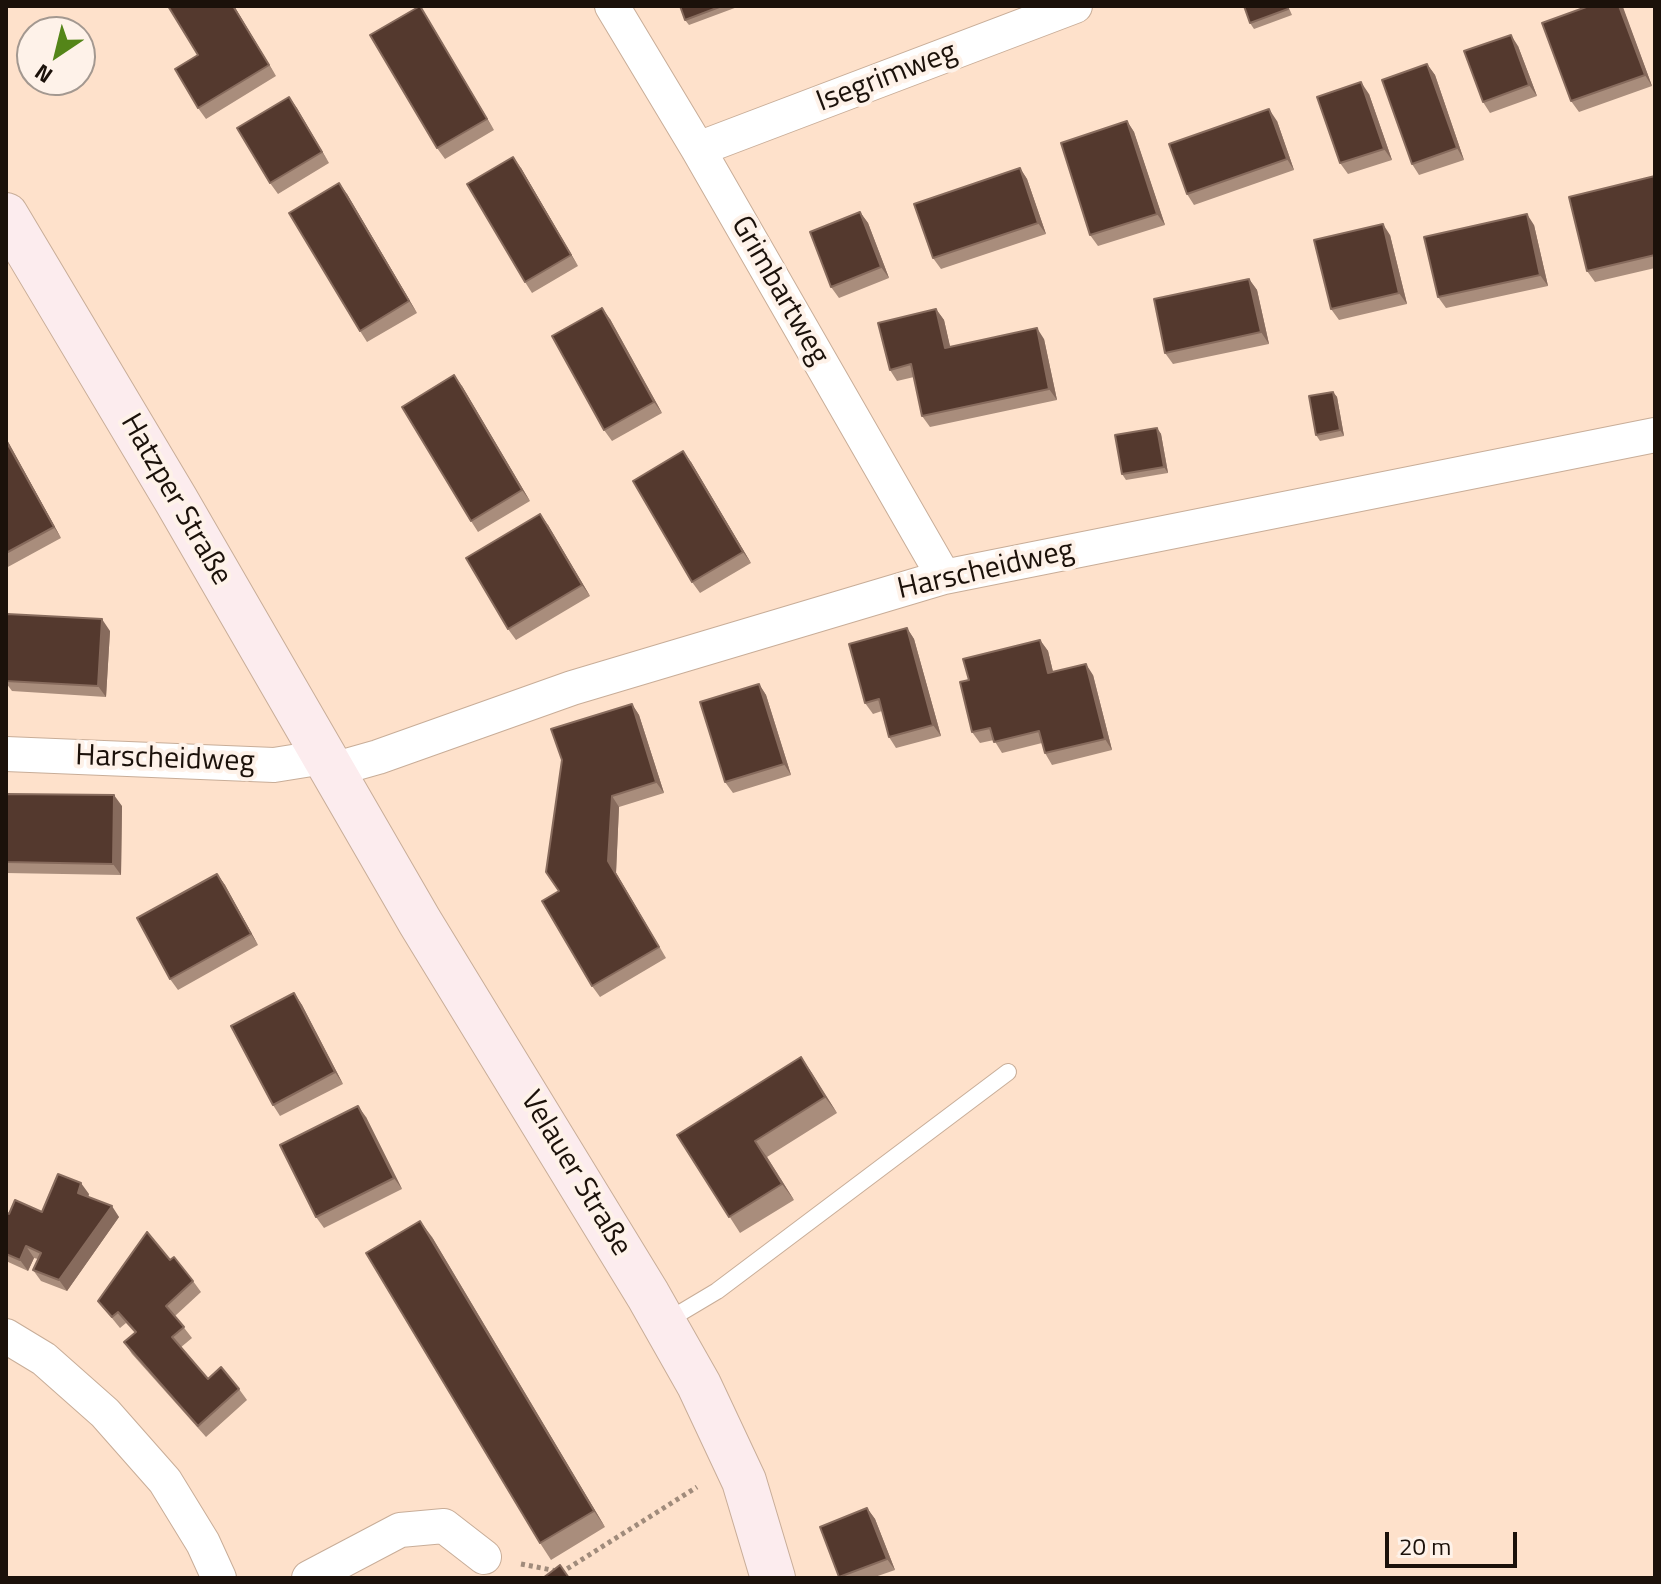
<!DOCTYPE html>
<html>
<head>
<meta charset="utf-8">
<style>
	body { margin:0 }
	#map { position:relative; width:1661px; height:1584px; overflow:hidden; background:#fee1cb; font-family:"Titillium Web",sans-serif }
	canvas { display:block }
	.frame { position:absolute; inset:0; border:8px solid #1b110a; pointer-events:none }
	.north { position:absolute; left:16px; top:16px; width:80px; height:80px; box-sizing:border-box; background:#fef2e9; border:2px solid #a39890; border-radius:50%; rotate:215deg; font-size:22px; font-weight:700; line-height:32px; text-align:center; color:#1b110a }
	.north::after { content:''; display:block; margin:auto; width:28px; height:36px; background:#548518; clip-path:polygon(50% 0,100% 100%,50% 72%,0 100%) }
	.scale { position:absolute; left:1385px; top:1532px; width:132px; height:36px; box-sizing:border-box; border:4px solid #1b110a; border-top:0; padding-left:10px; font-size:24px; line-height:28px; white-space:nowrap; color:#1b110a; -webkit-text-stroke:6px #fef2e9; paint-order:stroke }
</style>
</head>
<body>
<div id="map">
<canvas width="1661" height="1584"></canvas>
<div class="frame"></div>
<div class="north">N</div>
<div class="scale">20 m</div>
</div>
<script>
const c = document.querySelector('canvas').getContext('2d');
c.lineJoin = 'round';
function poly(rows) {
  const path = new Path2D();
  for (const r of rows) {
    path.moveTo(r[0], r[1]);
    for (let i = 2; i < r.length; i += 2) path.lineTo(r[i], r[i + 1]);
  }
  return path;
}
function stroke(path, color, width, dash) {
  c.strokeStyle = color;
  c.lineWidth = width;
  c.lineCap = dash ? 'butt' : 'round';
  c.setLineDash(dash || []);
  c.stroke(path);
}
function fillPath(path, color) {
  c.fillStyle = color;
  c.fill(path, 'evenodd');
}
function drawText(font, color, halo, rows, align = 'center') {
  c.font = font + ' "Titillium Web",sans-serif';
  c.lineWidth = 8;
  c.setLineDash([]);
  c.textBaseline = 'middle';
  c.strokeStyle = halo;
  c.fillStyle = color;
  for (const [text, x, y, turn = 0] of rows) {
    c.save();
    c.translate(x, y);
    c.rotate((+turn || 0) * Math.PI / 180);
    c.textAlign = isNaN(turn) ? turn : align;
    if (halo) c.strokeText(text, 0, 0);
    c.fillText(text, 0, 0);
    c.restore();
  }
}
const service = poly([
	[665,1322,717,1291,1008,1072]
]);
const minor = poly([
	[612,6,698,149,944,577],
	[698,149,1075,6],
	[6,754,274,765,324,757],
	[332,770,378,757,572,688,944,577,1655,435],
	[6,1336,44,1359,105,1413,165,1481,203,1543,219,1578],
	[309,1578,400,1530,444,1526,484,1557]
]);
const secondary = poly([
	[6,215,176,500,420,922,648,1295,699,1385,744,1481,773,1578]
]);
stroke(service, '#c8ad98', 18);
stroke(minor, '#c8ad98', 36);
stroke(secondary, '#c8ad98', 46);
stroke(poly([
	[521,1564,562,1572,697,1487]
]), '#a08b7b', 5, [4, 4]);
stroke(service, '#fff', 16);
stroke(minor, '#fff', 34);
stroke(secondary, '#fcecee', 44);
fillPath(poly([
	[168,6,234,6,276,76,206,119,198,108,198,55],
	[420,6,494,130,445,159,437,148],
	[680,6,740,6,689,25,685,20],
	[1288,6,1292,15,1254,29,1250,23],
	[1589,6,1622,6,1652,86,1579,112,1571,101],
	[1518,46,1537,96,1490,113,1483,102],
	[1427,64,1435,75,1464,160,1419,175,1412,164],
	[1369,94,1392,160,1348,174,1340,163],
	[289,97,329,163,278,194,270,183],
	[1127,121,1134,132,1165,225,1098,246,1090,235],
	[1277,121,1294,170,1194,205,1187,194],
	[521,168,578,266,532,293,525,282],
	[1020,168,1027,179,1046,234,941,269,933,258],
	[1655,176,1655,268,1595,282,1587,271],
	[347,194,417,313,367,342,360,331],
	[860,212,868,223,889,278,839,298,831,287],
	[1534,225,1548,286,1446,308,1438,297],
	[1390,235,1407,304,1339,320,1331,309],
	[1249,279,1257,290,1269,344,1173,364,1165,353],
	[936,309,944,320,950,347,1044,339,1057,400,930,427,922,416,914,377,897,381,890,370],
	[610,319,662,413,612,441,604,430],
	[462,386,530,501,478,532,471,521],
	[1333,392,1337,397,1344,436,1320,441,1316,435],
	[1157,428,1161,434,1168,473,1126,480,1122,474],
	[6,438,61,538,6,568],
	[691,462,751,563,700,593,692,582],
	[548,525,590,596,516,640,508,629],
	[907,628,914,639,941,736,896,748,889,737,882,711,873,714,865,703],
	[110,631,106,697,12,691,6,683,6,641],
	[1040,640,1048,651,1053,672,1093,675,1112,750,1052,765,1045,753,1042,743,1002,753,994,740,980,743,972,732,969,680],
	[759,684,766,695,791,775,733,793,725,782],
	[632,704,639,715,664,793,619,807,616,873,666,958,600,997,592,986,559,891],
	[6,794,122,806,121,875,6,873],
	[217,874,225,885,258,945,178,990,170,979],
	[294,993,302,1005,343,1084,280,1116,273,1105],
	[801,1057,837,1113,767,1157,794,1200,740,1233,677,1135],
	[366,1117,402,1189,324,1228,316,1217],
	[89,1194,88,1197,119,1217,67,1291,41,1281,33,1270,38,1259,34,1258,28,1271,6,1261,6,1212,9,1214,42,1212],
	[432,1237,605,1527,551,1560,540,1543],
	[193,1281,201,1292,175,1316,192,1338,180,1348,208,1379,239,1389,247,1400,206,1437,132,1354,124,1342,135,1333,126,1323,120,1328,98,1301],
	[867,1508,875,1519,895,1570,872,1578,840,1578,820,1527]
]), '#a98d7c');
fillPath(poly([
	[233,6,234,6,276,76,269,65],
	[420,6,427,17,494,130,487,119],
	[1619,6,1622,6,1623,7,1652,86,1645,75],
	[1511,35,1518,46,1537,96,1529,85],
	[1427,64,1435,75,1464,160,1457,148],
	[1361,82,1369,94,1392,160,1384,149],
	[289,97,297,108,329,163,322,152],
	[1269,109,1277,121,1294,170,1287,159],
	[1127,121,1134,132,1165,225,1157,214],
	[513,157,521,168,578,266,571,255],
	[1020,168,1027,179,1046,234,1038,223],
	[339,183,347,194,417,313,409,301],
	[860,212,868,223,889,278,881,267],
	[1527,214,1534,225,1548,286,1540,275],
	[1383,224,1390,235,1407,304,1399,293],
	[1249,279,1257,290,1269,344,1261,332],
	[602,308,610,319,662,413,654,402],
	[936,309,944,320,953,359,945,348],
	[1037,328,1044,339,1057,400,1049,389],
	[454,375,462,386,530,501,522,490],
	[1333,392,1337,397,1344,436,1340,430],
	[1157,428,1161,434,1168,473,1164,467],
	[6,438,61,538,54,527,6,441],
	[683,451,691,462,751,563,743,552],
	[540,514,548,525,590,596,582,585],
	[102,619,110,631,106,697,98,686],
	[907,628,914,639,941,736,933,725],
	[1040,640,1048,651,1056,684,1048,673],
	[1086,664,1093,675,1112,750,1105,739],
	[759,684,766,695,791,775,784,764],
	[632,704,639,715,664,793,656,782],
	[114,795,122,806,121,875,113,864],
	[612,796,619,807,616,873,666,958,608,861],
	[217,874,225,885,258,945,251,934],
	[294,993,302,1005,343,1084,335,1072],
	[801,1057,812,1073,837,1113,825,1097],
	[358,1106,366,1117,402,1189,394,1178],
	[755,1141,767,1157,794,1200,782,1184],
	[81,1183,89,1194,86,1204,78,1193],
	[112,1206,119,1217,67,1291,59,1280],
	[420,1221,432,1237,605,1527,594,1511],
	[26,1246,34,1258,28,1271,20,1260],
	[867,1508,875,1519,895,1570,887,1559]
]), '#876b5d');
const building = poly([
	[168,6,233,6,269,65,198,108,175,69,198,55,168,6],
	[420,6,487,119,437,148,370,35,420,6],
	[680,6,722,6,685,20,680,6],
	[1244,6,1287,6,1288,9,1250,23,1244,6],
	[1589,6,1619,6,1645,75,1571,101,1542,23,1589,6],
	[1511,35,1529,85,1483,102,1464,51,1511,35],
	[1427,64,1457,148,1412,164,1382,80,1427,64],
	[1361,82,1384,149,1340,163,1317,97,1361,82],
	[289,97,322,152,270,183,237,128,289,97],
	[1269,109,1287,159,1187,194,1169,144,1269,109],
	[1127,121,1157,214,1090,235,1061,143,1127,121],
	[513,157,571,255,525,282,467,184,513,157],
	[1020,168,1038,223,933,258,914,204,1020,168],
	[1655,176,1655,255,1587,271,1569,197,1655,176],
	[339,183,409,301,360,331,289,213,339,183],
	[860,212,881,267,831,287,810,232,860,212],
	[1527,214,1540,275,1438,297,1424,237,1527,214],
	[1383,224,1399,293,1331,309,1314,240,1383,224],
	[1249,279,1261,332,1165,353,1154,299,1249,279],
	[602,308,654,402,604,430,552,336,602,308],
	[936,309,945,348,1037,328,1049,389,922,416,911,364,890,370,878,323,936,309],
	[454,375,522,490,471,521,402,407,454,375],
	[1333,392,1340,430,1316,435,1309,396,1333,392],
	[1157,428,1164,467,1122,474,1115,435,1157,428],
	[6,441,54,527,6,553,6,441],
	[683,451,743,552,692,582,633,481,683,451],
	[540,514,582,585,508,629,466,558,540,514],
	[7,614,102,619,98,686,6,681,7,614],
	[907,628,933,725,889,737,879,699,865,703,849,644,907,628],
	[1040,640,1048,673,1086,664,1105,739,1045,753,1039,731,994,742,990,728,972,732,960,682,969,680,963,659,1040,640],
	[759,684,784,764,725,782,700,702,759,684],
	[632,704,656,782,612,796,608,861,659,947,592,986,542,901,559,891,546,872,562,760,551,729,632,704],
	[6,794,114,795,113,864,6,862,6,794],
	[217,874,251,934,170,979,137,918,217,874],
	[294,993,335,1072,273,1105,231,1026,294,993],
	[801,1057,825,1097,755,1141,782,1184,729,1217,677,1135,801,1057],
	[358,1106,394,1178,316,1217,280,1145,358,1106],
	[58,1174,81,1183,78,1193,112,1206,59,1280,33,1270,41,1253,26,1246,20,1260,6,1254,6,1212,9,1214,15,1200,42,1212,58,1174],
	[420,1221,594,1511,540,1543,366,1253,420,1221],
	[147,1232,170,1260,174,1257,193,1281,166,1306,184,1327,172,1337,208,1379,221,1367,239,1389,198,1426,124,1342,136,1332,118,1312,112,1317,98,1301,147,1232],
	[867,1508,887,1559,839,1577,820,1527,867,1508],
	[560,1565,569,1578,543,1578,560,1565]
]);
fillPath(building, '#54392e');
stroke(building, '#876b5d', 2);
drawText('30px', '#1b110a', '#fef2e9', [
	["Isegrimweg",887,78,-21],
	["Grimbartweg",779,291,60],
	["Hatzper Straße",175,500,60],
	["Harscheidweg",986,571,-13],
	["Harscheidweg",165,760,2],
	["Velauer Straße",575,1174,59]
]);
</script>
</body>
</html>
